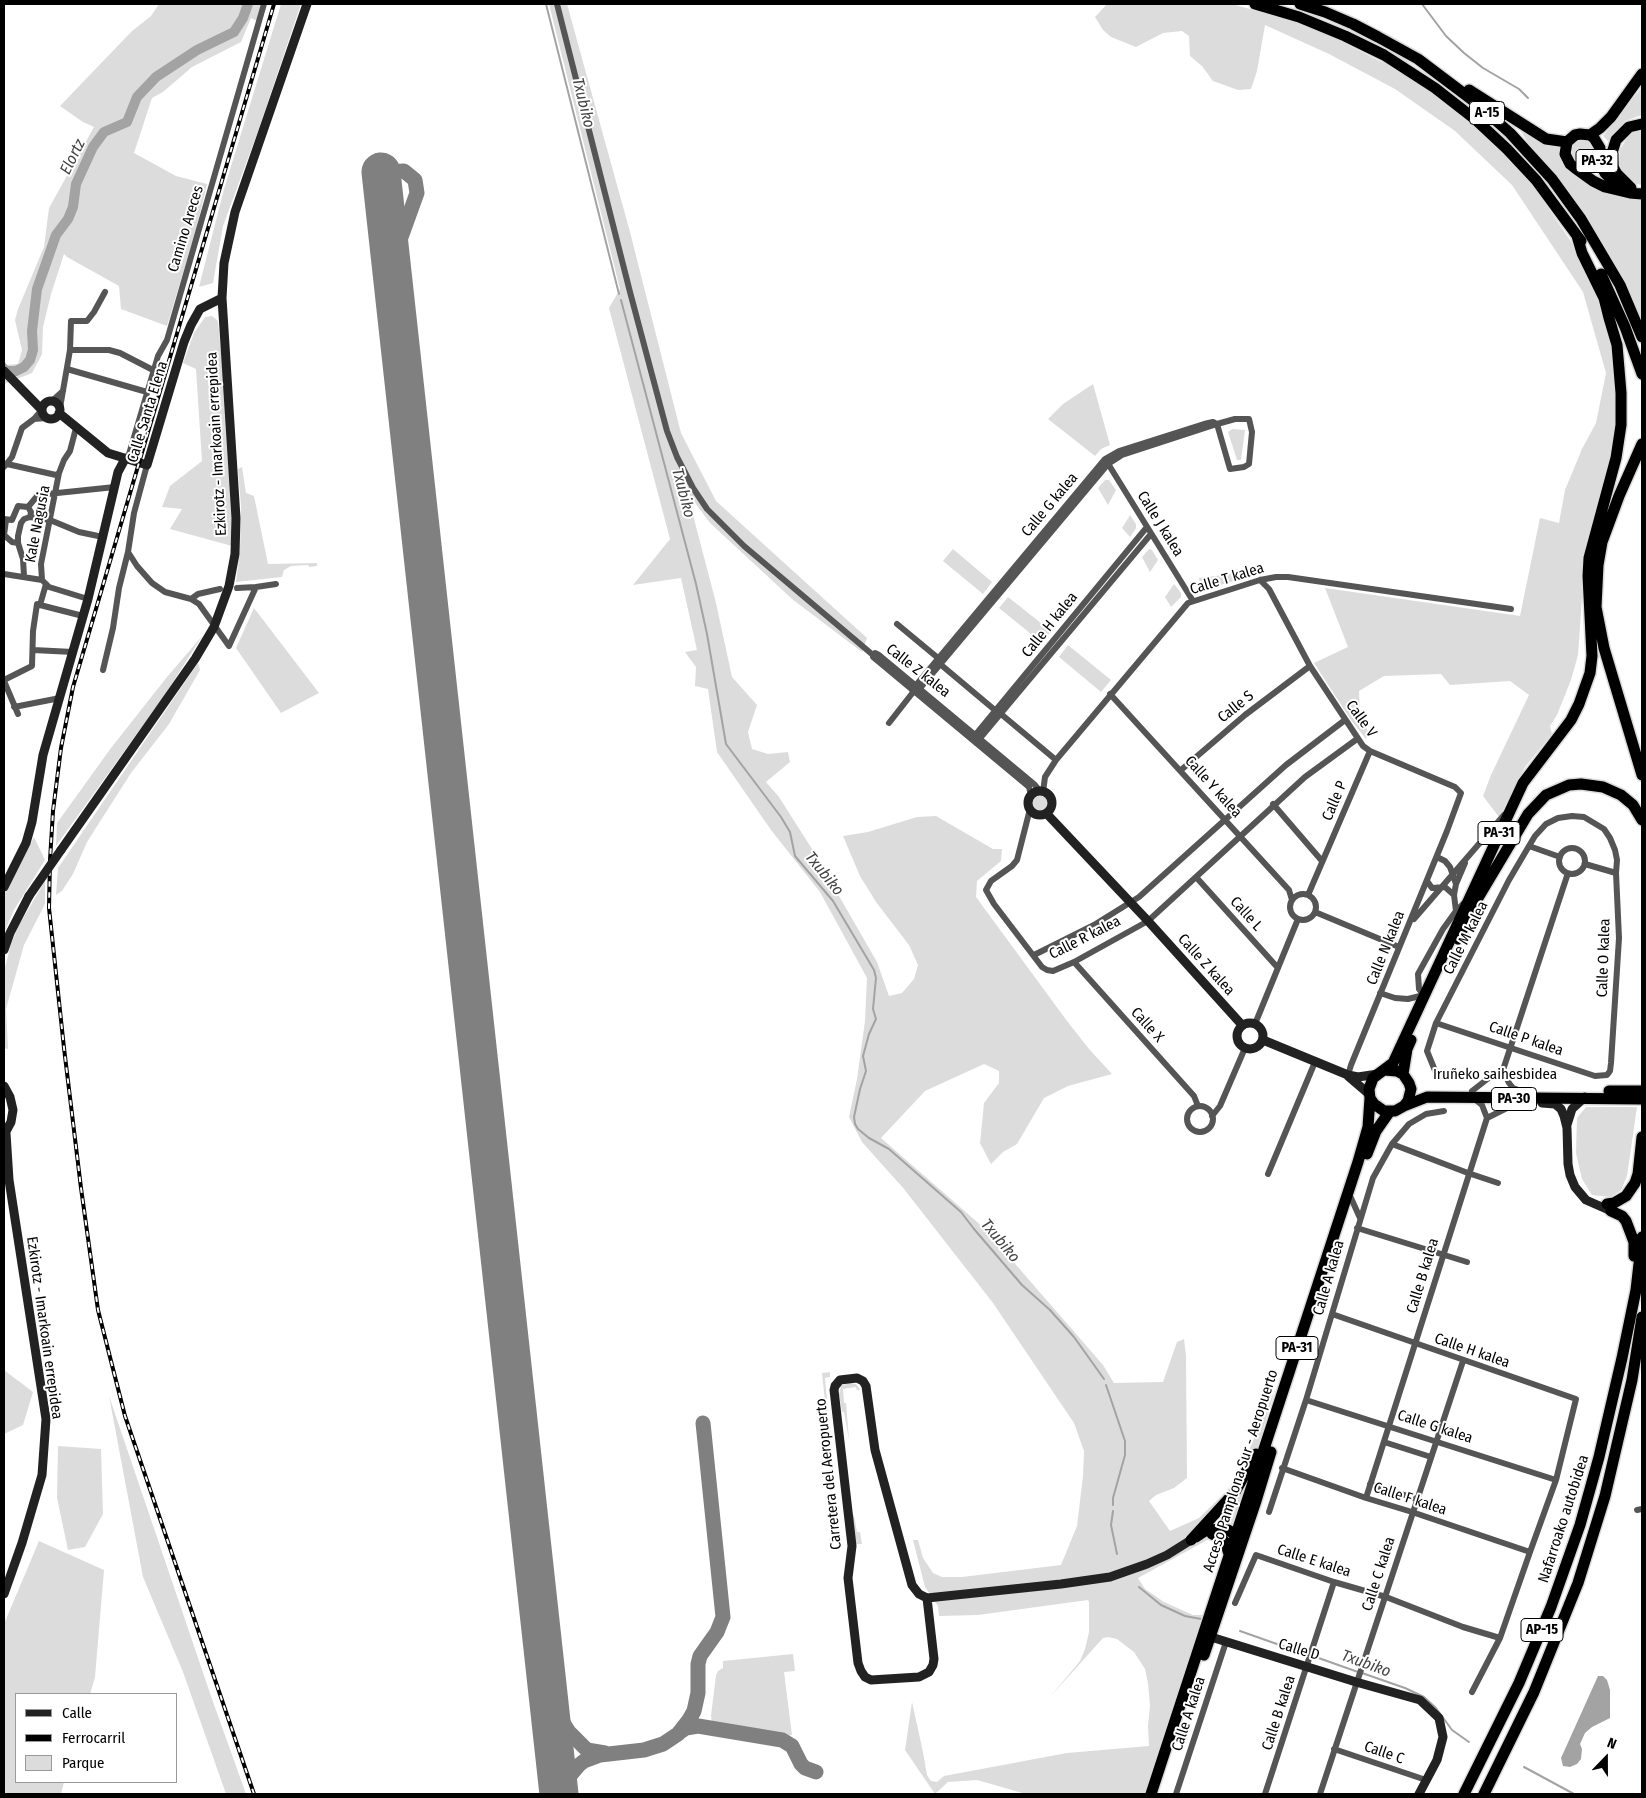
<!DOCTYPE html>
<html>
<head>
<meta charset="utf-8">
<style>
	body { margin:0 }
	#map { position:relative; width:1646px; height:1798px; overflow:hidden; background:#fff; font-family:"Fira Sans Condensed",sans-serif }
	canvas { display:block }
	.frame { position:absolute; inset:0; border:5px solid #000; pointer-events:none }
	.legend { position:absolute; left:15px; top:1693px; width:162px; height:90px; box-sizing:border-box; background:#fff; border:1px solid #999; margin:0; padding:6px 9px; list-style:none; font-size:15px; color:#000 }
	.legend li { display:flex; align-items:center; gap:10px; height:25px }
	.legend b { width:25px; border:1px solid #999 }
	.north { position:absolute; left:1581px; top:1733px; width:50px; height:50px; -webkit-text-stroke:4px #fff; paint-order:stroke; rotate:22deg; font-size:14px; font-weight:700; line-height:20px; text-align:center; color:#000 }
	.north::after { content:''; display:block; margin:auto; width:18px; height:22px; background:#000; clip-path:polygon(50% 0,100% 100%,50% 72%,0 100%) }
</style>
</head>
<body>
<div id="map">
<canvas width="1646" height="1798"></canvas>
<div class="frame"></div>
<ul class="legend">
<li><b style="height:6px;background:#222"></b>Calle</li>
<li><b style="height:6px;background:#000"></b>Ferrocarril</li>
<li><b style="height:14px;background:#dcdcdc"></b>Parque</li>
</ul>
<div class="north">N</div>
</div>
<script>
const c = document.querySelector('canvas').getContext('2d');
c.lineJoin = 'round';
function fillPath(path, color) {
  c.fillStyle = color;
  c.fill(path, 'evenodd');
}
function poly(rows) {
  const path = new Path2D();
  for (const r of rows) {
    if (r.length === 3) {
      path.moveTo(r[0] + r[2], r[1]);
      path.arc(r[0], r[1], r[2], 0, 2 * Math.PI);
      continue;
    }
    path.moveTo(r[0], r[1]);
    for (let i = 2; i < r.length; i += 2) path.lineTo(r[i], r[i + 1]);
  }
  return path;
}
function stroke(path, color, width, dash) {
  c.strokeStyle = color;
  c.lineWidth = width;
  c.lineCap = dash ? 'butt' : 'round';
  c.setLineDash(dash || []);
  c.stroke(path);
}
function drawText(font, color, halo, rows, align = 'center') {
  c.font = font + ' "Fira Sans Condensed",sans-serif';
  c.lineWidth = 4;
  c.setLineDash([]);
  c.textBaseline = 'middle';
  c.strokeStyle = halo;
  c.fillStyle = color;
  for (const [text, x, y, turn = 0] of rows) {
    c.save();
    c.translate(x, y);
    c.rotate((+turn || 0) * Math.PI / 180);
    c.textAlign = isNaN(turn) ? turn : align;
    if (halo) c.strokeText(text, 0, 0);
    c.fillText(text, 0, 0);
    c.restore();
  }
}
fillPath(poly([
	[159,4,263,4,257,21,251,18,241,42,192,67,163,92,152,98,134,153,176,176,207,184,196,230,167,326,121,309,119,286,67,257,64,254,51,294,43,327,42,354,39,360,32,373,4,384,4,365,18,364,22,350,15,320,18,309,44,247,49,208,94,127,83,122,60,106,132,31,151,16],
	[281,4,301,4,258,131,223,226,213,283,199,287,224,189],
	[549,4,567,4,630,232,681,433,716,501,867,638,862,652,792,599,710,523,687,492,716,603,732,677,757,705,748,732,752,749,768,754,788,752,790,762,766,782,779,797,812,849,877,962,889,996,902,993,914,979,918,965,909,945,876,902,860,876,843,836,868,832,917,817,936,816,993,849,1002,849,1001,861,977,881,976,897,1067,1021,1089,1049,1112,1074,1068,1086,1044,1098,1017,1144,1003,1152,991,1164,980,1143,984,1103,999,1083,999,1071,984,1064,925,1091,881,1138,984,1228,1103,1365,1114,1383,1163,1382,1177,1342,1184,1339,1186,1356,1187,1478,1174,1488,1156,1495,1149,1501,1170,1531,1199,1518,1235,1483,1276,1387,1225,1552,1218,1541,1211,1538,1138,1578,1145,1589,1164,1602,1193,1615,1203,1615,1145,1794,1026,1794,977,1780,948,1782,935,1794,905,1750,912,1702,923,1752,927,1775,931,1781,937,1782,944,1776,1067,1753,1149,1746,1148,1726,1150,1705,1148,1683,1145,1669,1134,1652,1117,1639,1108,1637,1103,1638,1050,1697,1080,1661,1085,1649,1089,1632,1089,1602,1088,1600,978,1615,939,1616,938,1606,925,1587,913,1540,918,1540,923,1558,933,1573,942,1577,962,1577,1061,1565,1077,1526,1083,1476,1084,1451,1074,1423,993,1303,904,1189,862,1142,849,1117,857,1079,865,1021,867,978,820,892,771,830,717,752,708,689,695,686,696,667,685,652,697,650,681,578,633,585,670,539,609,308,620,289],
	[1107,4,1232,4,1300,23,1342,42,1401,72,1444,100,1502,149,1537,192,1570,240,1589,272,1606,315,1614,354,1618,401,1614,453,1584,568,1578,655,1571,680,1557,715,1550,726,1552,734,1525,767,1499,817,1483,796,1491,775,1529,695,1510,681,1450,685,1441,674,1384,676,1359,691,1360,716,1369,733,1366,739,1351,720,1314,663,1348,647,1325,588,1520,616,1540,518,1559,523,1565,490,1582,449,1596,423,1606,373,1583,292,1512,185,1455,131,1395,89,1329,54,1265,25,1257,71,1251,89,1238,90,1213,81,1202,66,1190,56,1189,36,1182,31,1163,33,1136,47,1111,37,1103,30,1095,17],
	[1642,87,1642,115,1625,121,1608,141,1603,136],
	[1518,126,1539,139,1561,148,1574,173,1608,194,1642,199,1642,322,1633,299,1590,222,1560,181,1528,143],
	[1642,130,1642,185,1636,184,1624,174,1619,163,1620,150,1627,138,1632,133],
	[1578,138,1588,139,1593,143,1596,157,1582,165,1574,162,1569,153,1572,143],
	[212,316,218,321,225,392,233,490,232,546,170,529,182,509,162,507,170,486,202,461,196,369,183,363,194,333,205,317],
	[1093,384,1110,445,1101,449,1095,456,1048,419,1063,404],
	[1232,429,1245,430,1241,460,1237,460,1228,432],
	[242,467,246,493,254,496,268,564,317,563,317,566,309,567,308,565,291,566,284,570,282,577,236,582,240,550,241,506,238,469],
	[1105,480,1109,480,1116,490,1108,505,1098,488],
	[1130,515,1136,524,1136,528,1130,537,1122,528],
	[953,549,992,582,983,594,943,561],
	[1149,549,1152,550,1158,560,1150,572,1142,557],
	[1239,573,1240,579,1201,591,1199,578],
	[1174,584,1181,593,1181,597,1171,607,1165,597],
	[1008,597,1051,631,1042,643,999,608],
	[254,608,319,693,281,713,236,648],
	[203,635,164,696,56,846,57,823,111,748,167,677],
	[1068,645,1111,680,1101,692,1059,657],
	[198,663,200,670,169,724,131,773,87,842,73,874,62,891,56,895,58,868],
	[1041,804,9],
	[34,837,45,860,14,910,4,933,4,895],
	[45,881,45,904,24,945,6,1009,8,1049,4,1048,4,971,11,944,19,925],
	[1586,1107,1637,1107,1627,1176,1621,1190,1611,1197,1592,1195,1582,1179,1576,1153,1577,1118],
	[4,1370,33,1392,23,1425,4,1434],
	[830,1372,830,1377,825,1378,828,1411,826,1411,822,1373],
	[848,1383,856,1384,860,1390,857,1390,856,1387,843,1389,844,1403,846,1403,849,1440,844,1412,842,1412,839,1394,841,1386],
	[109,1396,212,1699,246,1794,226,1794,183,1672,143,1577],
	[58,1446,101,1449,103,1514,85,1547,68,1550,57,1498],
	[854,1515,857,1532,860,1532,862,1544,855,1544,852,1517],
	[39,1541,104,1570,95,1677,90,1694,16,1694,16,1782,64,1782,61,1794,4,1794,4,1624],
	[793,1654,795,1671,784,1672,792,1735,786,1736,712,1723,711,1716,716,1675,718,1671,723,1668,723,1661]
]), '#dcdcdc');
fillPath(poly([
	[1598,1676,1603,1676,1607,1680,1610,1690,1610,1718,1592,1727,1585,1733,1580,1744,1582,1749,1581,1759,1577,1764,1570,1767,1563,1766,1561,1758]
]), '#a3a3a3');
stroke(poly([
	[546,4,619,294],
	[1422,4,1446,36,1464,53,1483,68,1519,89,1528,98],
	[621,300,696,584,707,634,726,744,781,817,790,832,795,856,833,901,874,970,876,978,873,1009,876,1019,869,1034,863,1056,866,1071,860,1089,854,1117,855,1124,858,1129,869,1138,889,1149,961,1212,974,1229,1022,1285,1050,1310,1074,1337,1104,1379],
	[4,363,10,370],
	[1106,1385,1125,1441,1125,1455,1113,1498,1113,1505],
	[1113,1511,1111,1525,1117,1554],
	[1139,1587,1161,1605,1185,1616,1201,1619],
	[1240,1631,1308,1655],
	[1313,1656,1358,1672],
	[1362,1673,1405,1688,1424,1697,1436,1708,1452,1730,1469,1742],
	[1524,1767,1574,1794]
]), '#a3a3a3', 2);
stroke(poly([
	[4,371,16,371,24,367,30,360,33,350,32,331,37,289,56,235,68,219,73,207,76,184,93,147,104,132,127,122,137,97,156,77,197,50,234,32,243,18,248,4]
]), '#a3a3a3', 10);
stroke(poly([
	[386,219,375,200,375,186,382,176,388,172,404,171,415,180,417,193,391,265],
	[546,1677,558,1715,569,1732,587,1750,605,1753],
	[680,1732,686,1728,698,1726,782,1740,792,1746,801,1764,805,1768,816,1772],
	[561,1794,568,1778,579,1765,584,1761,600,1755,644,1750,663,1744,678,1734,689,1720,694,1711,698,1693,698,1664,700,1656,717,1632,723,1617,703,1423]
]), '#808080', 15);
stroke(poly([
	[381,172,559,1794]
]), '#808080', 39);
const highway = poly([
	[1255,4,1299,17,1345,36,1384,55,1435,88,1476,120,1507,149,1536,180,1581,241],
	[1300,4,1325,12,1353,24,1378,37,1418,59,1475,102,1510,133,1552,179,1581,219,1620,285,1642,337],
	[1469,90,1546,139,1567,142,1575,135,1580,134,1590,135,1594,138,1600,148,1598,159,1589,168,1575,168,1570,164,1565,154,1567,142],
	[1590,135,1600,128,1611,117,1642,74],
	[1598,159,1605,173,1612,180,1623,186],
	[1575,168,1593,181,1605,187,1630,193,1642,194],
	[1631,188,1617,174,1613,167,1612,153,1616,140,1629,127,1642,124],
	[1601,274,1625,327,1642,374],
	[1642,444,1619,496,1602,542,1598,565,1596,607,1604,648,1642,775],
	[1458,939,1475,903,1528,814,1546,795,1569,785,1581,784,1603,787,1621,795,1633,805,1642,820],
	[1384,1070,1397,1071,1403,1074,1409,1083,1411,1089,1408,1101,1404,1106,1395,1111,1384,1111,1374,1104,1370,1098,1369,1089,1373,1078,1393,1063,1523,783,1571,720,1579,704,1590,673,1592,656,1588,576,1589,558,1616,458,1621,425,1621,393,1617,345,1609,318,1604,298,1582,253,1577,236],
	[1403,1074,1407,1049,1411,1040],
	[1609,1091,1642,1091],
	[1404,1106,1427,1097,1642,1099],
	[1367,1154,1376,1131,1390,1111],
	[1607,1204,1614,1203,1626,1196,1635,1183,1638,1174,1642,1137],
	[1611,1211,1622,1216,1626,1221,1634,1242,1634,1256],
	[1212,1534,1221,1538,1225,1542,1229,1554],
	[1196,1537,1205,1531,1219,1529,1228,1530,1236,1535,1238,1540],
	[1191,1540,1235,1492,1256,1454],
	[1204,1655,1256,1501,1271,1452],
	[1151,1794,1358,1162,1368,1127,1370,1098],
	[1464,1794,1519,1683,1551,1607,1580,1525,1599,1457,1622,1358,1636,1290,1642,1237],
	[1484,1794,1534,1692,1578,1583,1605,1496,1632,1380,1642,1317]
]);
stroke(highway, '#dbdbdb', 14);
stroke(poly([
	[557,4,630,292,667,431,677,457,693,488,707,509,744,546,873,655,873,657,1029,787,1031,795],
	[70,350,109,350,120,353,153,370],
	[67,369,147,392],
	[52,401,63,391],
	[60,408,70,350,71,321,87,321,94,312,105,292],
	[34,419,46,418],
	[125,459,129,454,158,356,167,340,264,4],
	[1107,462,1193,601],
	[7,464,56,475,59,473,64,460,70,451,76,428],
	[147,465,134,513,128,552,137,566,152,583,165,592,191,599],
	[4,467,12,457,22,428,34,419,41,411],
	[28,507,38,495,115,487],
	[4,519,12,520,18,506,28,507,31,512,30,517],
	[6,520,4,535,12,542,18,543],
	[4,574,42,580,49,587,88,599],
	[24,576,23,559,18,543,18,536,21,523,24,519,30,517,50,520,79,532,103,537],
	[42,580,41,564,59,473],
	[1260,580,1269,589,1310,666,1363,746,1370,751,1455,787,1461,793,1447,831,1351,1065,1348,1075],
	[237,588,256,587],
	[220,589,198,594,191,599,199,604,229,646,256,587,276,584],
	[40,605,83,616],
	[897,624,938,658],
	[33,650,73,652],
	[873,655,875,653,879,655,1034,784,1040,791],
	[940,664,996,711],
	[103,670,113,628,119,588,128,552],
	[4,680,32,666,33,631,37,604,40,605,46,584],
	[4,681,18,714],
	[912,690,1105,459,1119,451,1204,424,1213,422,1217,424,1235,419,1249,419,1252,432,1249,464,1244,467,1230,469,1217,424,1122,455,1108,464,916,693],
	[1110,694,1289,890,1292,900],
	[14,707,60,698],
	[1001,714,1056,760],
	[889,723,914,691],
	[972,739,1147,527],
	[976,743,1151,534],
	[1181,770,1245,715,1310,666],
	[1043,792,1045,777,1056,760,1188,603,1260,580,1276,577,1288,577,1511,609],
	[1273,804,1322,861],
	[1030,809,1017,860,1012,866,991,881,986,890,994,904,1042,967,1047,970,1053,971,1074,962,1148,921,1305,777,1357,739],
	[1529,846,1535,836,1546,824,1558,818,1572,816,1584,817,1604,829,1610,838,1615,850,1617,860,1616,873],
	[1572,861,13],
	[1437,857,1445,861,1450,867,1456,884,1454,895,1456,911],
	[1196,877,1278,968],
	[1427,881,1432,888,1445,887,1454,895],
	[1456,884,1465,863],
	[1303,907,13],
	[1308,895,1370,751],
	[1315,912,1399,947],
	[1414,919,1504,815],
	[1034,955,1094,925,1139,897,1286,765,1345,720],
	[1074,962,1194,1096,1198,1106],
	[1380,993,1395,998,1408,999,1424,995,1419,989,1418,974,1443,929,1456,911,1463,904],
	[1436,1023,1595,1076,1607,1075,1610,1071,1611,1063,1619,938,1616,873,1585,864],
	[1255,1024,1298,919],
	[1503,1070,1568,873],
	[1436,1073,1427,1051,1436,1023,1509,880,1529,846,1560,857],
	[1472,1091,1490,1077,1503,1070,1509,1083,1513,1088,1521,1091],
	[1473,1098,1482,1105,1487,1118,1509,1107,1519,1099],
	[1200,1119,13],
	[1212,1116,1220,1106,1245,1048],
	[1392,1144,1468,1173,1498,1183],
	[1268,1174,1315,1062],
	[1351,1198,1360,1218],
	[1357,1228,1467,1262],
	[1332,1314,1576,1399,1556,1480,1530,1552,1500,1638,1472,1692],
	[1306,1400,1556,1480],
	[1384,1442,1431,1457],
	[1282,1468,1366,1498,1412,1512,1530,1552],
	[1370,1484,1417,1499],
	[1366,1498,1487,1118],
	[1637,1510,1642,1509],
	[1269,1512,1306,1400,1373,1178,1392,1144,1409,1124,1426,1114,1444,1111],
	[1235,1603,1256,1555,1334,1582,1386,1597,1463,1627,1500,1638],
	[1334,1749,1426,1780],
	[1176,1794,1226,1642],
	[1265,1794,1334,1582],
	[1320,1794,1463,1361]
]), '#555', 6);
stroke(poly([
	[4,371,41,409],
	[51,410,9],
	[59,413,108,453,147,465,184,342,191,325,200,309,222,298],
	[1040,803,12],
	[1047,814,1148,921,1242,1025],
	[61,850,195,659,214,627,229,586,235,554,236,518,222,298,224,263,235,212,307,4],
	[4,887,26,843,32,822,43,755,88,599,118,472,125,459],
	[4,950,10,933,29,896],
	[1250,1036,13],
	[1263,1040,1348,1075,1358,1077,1378,1074],
	[1348,1076,1369,1094],
	[4,1086,10,1097,13,1110,11,1122,4,1135],
	[1542,1103,1555,1104,1561,1109,1564,1116,1567,1128,1568,1164,1570,1175,1575,1187,1586,1200,1611,1211],
	[1567,1125,1572,1109,1585,1097],
	[857,1378,863,1381,866,1386,875,1450,912,1585,919,1594,927,1598,934,1659,933,1665,929,1672,919,1677,871,1680,865,1677,861,1671,858,1663,848,1578,852,1546,834,1390,835,1386,840,1380,857,1378],
	[4,1594,22,1543,42,1475,46,1419,9,1180,6,1133],
	[927,1598,1061,1584,1110,1577,1147,1564,1167,1555,1191,1540],
	[1211,1637,1356,1682,1420,1700,1439,1718,1443,1737,1437,1760,1419,1794]
]), '#222', 9);
stroke(highway, '#000', 11);
const rail = poly([
	[254,1794,125,1416,98,1310,81,1188,64,1048,49,908,50,860,53,811,61,748,73,687,274,4]
]);
stroke(rail, '#000', 4);
stroke(rail, '#fff', 2, [5.5]);
stroke(poly([
	[29,896,61,850]
]), '#222', 9);
for (const [x, y, w] of [
	[1487,113,35],
	[1597,161,42],
	[1499,833,42],
	[1514,1099,45],
	[1297,1348,42],
	[1542,1630,42]
]) {
  const box = new Path2D();
  box.roundRect(x - w / 2, y - 11.5, w, 23, 4);
  c.fillStyle = '#fff';
  c.fill(box);
  stroke(box, '#000', 1);
}
drawText('bold 14px', '#000', null, [
	["A-15",1487,113],
	["PA-32",1597,161],
	["PA-31",1499,833],
	["PA-30",1514,1099],
	["PA-31",1297,1348],
	["AP-15",1542,1630]
]);
drawText('15px', '#000', '#fff', [
	["Camino Areces",186,229,-73],
	["Calle Santa Elena",148,412,-73],
	["Ezkirotz - Imarkoain errepidea",217,444,-93],
	["Calle G kalea",1050,505,-50],
	["Kale Nagusia",38,524,-79],
	["Calle J kalea",1160,524,58],
	["Calle T kalea",1227,579,-17],
	["Calle H kalea",1050,625,-51],
	["Calle Z kalea",918,671,38],
	["Calle S",1236,707,-39],
	["Calle V",1361,719,54],
	["Calle Y kalea",1213,787,48],
	["Calle P",1335,801,-67],
	["Calle L",1246,914,48],
	["Calle R kalea",1085,938,-27],
	["Calle M kalea",1466,938,-63],
	["Calle N kalea",1386,948,-68],
	["Calle O kalea",1604,958,-88],
	["Calle Z kalea",1206,965,48],
	["Calle X",1147,1025,48],
	["Calle P kalea",1526,1039,19],
	["Iruñeko saihesbidea",1495,1075],
	["Calle B kalea",1423,1276,-73],
	["Calle A kalea",1329,1278,-74],
	["Ezkirotz - Imarkoain errepidea",44,1328,82],
	["Calle H kalea",1472,1351,19],
	["Calle G kalea",1435,1427,18],
	["Acceso Pamplona Sur - Aeropuerto",1241,1471,-72],
	["Carretera del Aeropuerto",829,1474,-96],
	["Calle F kalea",1410,1499,18],
	["Nafarroako autobidea",1564,1519,-72],
	["Calle E kalea",1314,1561,18],
	["Calle C kalea",1379,1574,-72],
	["Calle D",1299,1650,17],
	["Calle B kalea",1279,1713,-72],
	["Calle A kalea",1189,1714,-72],
	["Calle C",1384,1753,19]
]);
drawText('italic 16px', '#444', '#fff', [
	["Txubiko",583,103,76],
	["Elortz",73,157,-64],
	["Txubiko",683,493,75],
	["Txubiko",824,874,51],
	["Txubiko",1000,1241,50],
	["Txubiko",1366,1664,20]
]);
</script>
</body>
</html>
